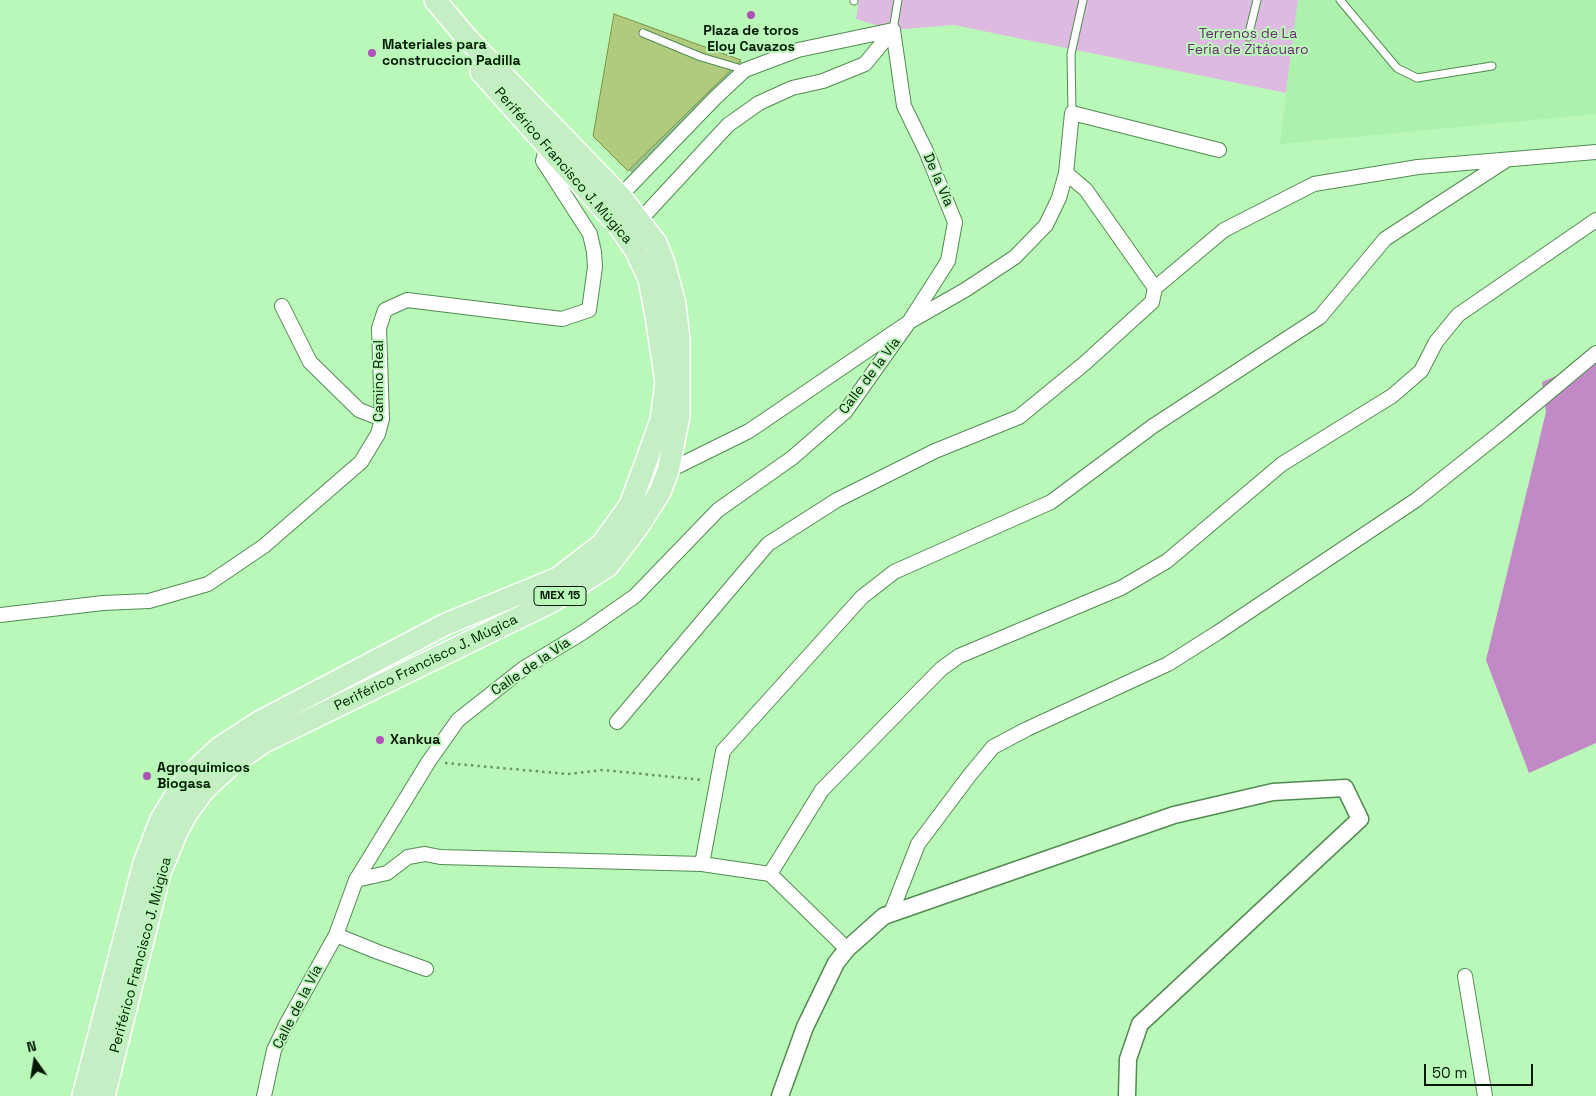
<!DOCTYPE html>
<html>
<head>
<meta charset="utf-8">
<style>
	body { margin:0 }
	#map { position:relative; width:1596px; height:1096px; overflow:hidden; background:#baf8b9; font-family:"Space Grotesk",sans-serif }
	canvas { display:block }
	.north { position:absolute; left:10px; top:1036px; width:50px; height:50px; -webkit-text-stroke:4px #baf8b9; paint-order:stroke; rotate:347deg; font-size:14px; font-weight:700; line-height:20px; text-align:center; color:#021803 }
	.north::after { content:''; display:block; margin:auto; width:18px; height:22px; background:#021803; clip-path:polygon(50% 0,100% 100%,50% 72%,0 100%) }
	.scale { position:absolute; left:1424px; top:1064px; width:109px; height:22px; box-sizing:border-box; border:2px solid #021803; border-top:0; padding-left:6px; font-size:15px; line-height:18px; white-space:nowrap; color:#021803; -webkit-text-stroke:4px #baf8b9; paint-order:stroke }
</style>
</head>
<body>
<div id="map">
<canvas width="1596" height="1096"></canvas>
<div class="north">N</div>
<div class="scale">50 m</div>
</div>
<script>
const c = document.querySelector('canvas').getContext('2d');
c.lineJoin = 'round';
function fillPath(path, color) {
  c.fillStyle = color;
  c.fill(path, 'evenodd');
}
function poly(rows) {
  const path = new Path2D();
  for (const r of rows) {
    path.moveTo(r[0], r[1]);
    for (let i = 2; i < r.length; i += 2) path.lineTo(r[i], r[i + 1]);
  }
  return path;
}
function stroke(path, color, width, dash) {
  c.strokeStyle = color;
  c.lineWidth = width;
  c.lineCap = dash ? 'butt' : 'round';
  c.setLineDash(dash || []);
  c.stroke(path);
}
function drawText(font, color, halo, rows, align = 'center') {
  c.font = font + ' "Space Grotesk",sans-serif';
  c.lineWidth = 4;
  c.setLineDash([]);
  c.textBaseline = 'middle';
  c.strokeStyle = halo;
  c.fillStyle = color;
  for (const [text, x, y, turn = 0] of rows) {
    c.save();
    c.translate(x, y);
    c.rotate((+turn || 0) * Math.PI / 180);
    c.textAlign = isNaN(turn) ? turn : align;
    if (halo) c.strokeText(text, 0, 0);
    c.fillText(text, 0, 0);
    c.restore();
  }
}
fillPath(poly([
	[1298,0,1596,0,1596,114,1280,144]
]), '#adf2ac');
fillPath(poly([
	[859,0,1298,0,1286,93,954,25,893,30,856,19]
]), '#ddbadf');
fillPath(poly([
	[1596,359,1596,743,1529,773,1486,660,1546,412,1542,382]
]), '#c189c5');
fillPath(poly([
	[615,15,741,61,749,69,637,178,594,136]
]), '#0003');
const building = poly([
	[614,14,741,60,628,171,593,136,614,14]
]);
fillPath(building, '#b0cb7d');
stroke(building, '#7b9448', 1);
const service = poly([
	[1340,0,1397,68,1417,78,1492,66],
	[854,1,854,0],
	[893,30,898,0],
	[643,33,701,57,745,70],
	[1248,37,1257,0],
	[1072,113,1071,54,1083,0]
]);
const minor = poly([
	[1066,173,1086,190,1155,288],
	[621,197,627,189,715,98,745,70,798,50,893,30],
	[640,220,728,125,759,103,792,88,823,81,865,64,893,30],
	[282,306,310,362,359,410,382,419],
	[668,471,749,431,909,322,965,290,1015,257,1046,225,1059,198,1066,173,1072,113,1219,150],
	[0,615,103,603,149,601,208,584,264,546,361,462,378,434,382,419,379,328,385,310,407,300,562,319,589,310,595,267,594,252,590,234,543,161,547,145],
	[617,722,768,544,837,500,935,451,1019,417,1085,363,1152,302,1155,288,1224,230,1314,184,1418,167,1596,152],
	[702,864,723,751,862,597,894,572,1051,502,1153,426,1320,317,1385,239,1505,161],
	[770,874,822,790,941,669,959,656,1121,588,1167,561,1282,464,1392,396,1421,371,1436,342,1458,315,1596,220],
	[356,880,387,873,408,857,425,854,440,857,702,864,770,874,847,949],
	[891,913,918,844,969,776,993,747,1027,729,1168,664,1217,633,1416,500,1504,430,1596,353],
	[336,935,378,952,426,969],
	[1465,976,1485,1096],
	[264,1096,274,1050,286,1025,336,935,356,880,429,761,458,720,524,668,582,633,635,596,718,510,792,458,845,412,909,322,948,261,955,222,926,151,904,106,893,30]
]);
const tertiary = poly([
	[780,1096,805,1027,836,963,847,949,884,916,1174,815,1273,792,1345,788,1360,819,1140,1024,1128,1059,1127,1096]
]);
const primary = poly([
	[83,1096,144,863,161,819,187,778,219,748,259,722,446,624,558,578,602,544,630,505,646,462,661,420,666,382,656,316,649,279,636,251,619,226,481,72],
	[104,1096,160,873,176,834,187,813,204,790,231,765,264,742,551,602,608,566,637,528,660,492,668,471,679,416,679,340,675,304,664,263,656,243,621,197,466,37,435,0]
]);
stroke(service, '#518b51', 9);
stroke(minor, '#518b51', 16);
stroke(tertiary, '#518b51', 19);
stroke(primary, '#fff', 24);
stroke(poly([
	[445,763,568,774,603,770,703,780]
]), '#689468', 2.5, [2.5, 4]);
stroke(service, '#fff', 7);
stroke(minor, '#fff', 14);
stroke(tertiary, '#fff', 16);
stroke(primary, '#c6eec5', 21);
for (const [x, y, r, color] of [
	[751,15,5,"#b050b8"],
	[372,53,5,"#b050b8"],
	[380,740,5,"#b050b8"],
	[147,776,5,"#b050b8"]
]) {
  const dot = new Path2D();
  dot.arc(x, y, r, 0, 2 * Math.PI);
  c.fillStyle = color;
  c.fill(dot);
  stroke(dot, '#baf8b9', 2);
}
for (const [x, y, w] of [
	[560,596,52]
]) {
  const box = new Path2D();
  box.roundRect(x - w / 2, y - 9.5, w, 19, 4);
  c.fillStyle = '#baf8b9';
  c.fill(box);
  stroke(box, '#021803', 1);
}
drawText('bold 12px', '#021803', null, [
	["MEX 15",560,596]
]);
drawText('bold 14px', '#021803', '#baf8b9', [
	["Plaza de toros",751,31,"center"],
	["Eloy Cavazos",751,47,"center"],
	["Materiales para",382,45],
	["construccion Padilla",382,61],
	["Xankua",390,740],
	["Agroquimicos",157,768],
	["Biogasa",157,784]
], 'left');
drawText('14px', '#6d2a73', '#baf8b9', [
	["Terrenos de La",1248,34],
	["Feria de Zitácuaro",1248,50]
]);
drawText('14px', '#021803', '#baf8b9', [
	["Periférico Francisco J. Múgica",563,166,49],
	["De la Vía",938,180,67],
	["Calle de la Vía",870,376,-53],
	["Camino Real",379,381,-90],
	["Periférico Francisco J. Múgica",426,663,-26],
	["Calle de la Vía",531,667,-34],
	["Periférico Francisco J. Múgica",141,955,-75],
	["Calle de la Vía",298,1007,-63]
]);
</script>
</body>
</html>
